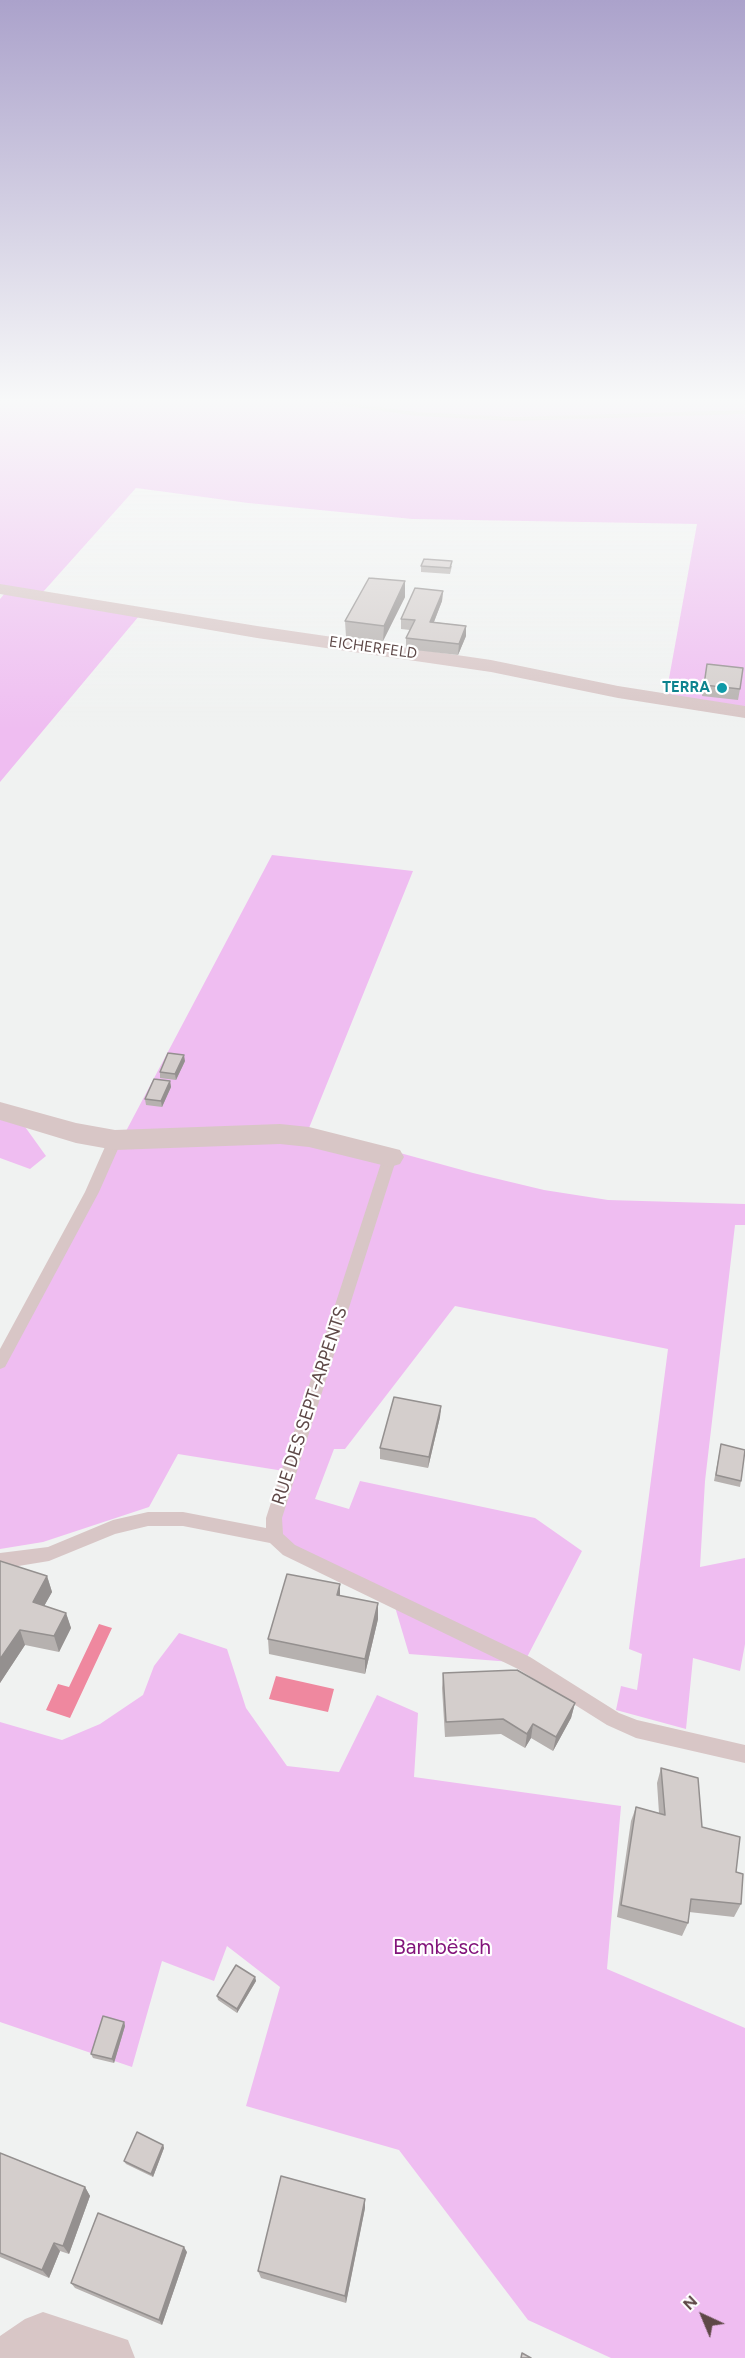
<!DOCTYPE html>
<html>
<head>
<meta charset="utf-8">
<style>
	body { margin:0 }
	#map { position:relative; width:745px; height:2358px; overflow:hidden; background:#f0f2f1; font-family:Figtree,sans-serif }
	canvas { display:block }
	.north { position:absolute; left:673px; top:2286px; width:60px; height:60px; -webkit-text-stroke:4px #fff; paint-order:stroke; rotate:316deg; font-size:16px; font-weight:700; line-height:24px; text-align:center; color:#5e4847 }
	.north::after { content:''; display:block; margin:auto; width:21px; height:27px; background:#5e4847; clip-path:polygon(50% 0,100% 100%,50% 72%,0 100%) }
</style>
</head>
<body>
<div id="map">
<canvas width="745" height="2358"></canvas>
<div class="north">N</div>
</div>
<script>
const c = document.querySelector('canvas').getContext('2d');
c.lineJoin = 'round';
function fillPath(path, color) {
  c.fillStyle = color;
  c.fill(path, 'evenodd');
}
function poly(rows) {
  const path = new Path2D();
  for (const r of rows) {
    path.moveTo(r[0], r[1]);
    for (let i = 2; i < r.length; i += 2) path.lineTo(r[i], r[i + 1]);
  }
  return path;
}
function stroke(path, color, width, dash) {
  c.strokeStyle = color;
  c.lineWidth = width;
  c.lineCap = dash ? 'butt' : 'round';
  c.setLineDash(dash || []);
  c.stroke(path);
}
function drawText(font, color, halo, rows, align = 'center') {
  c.font = font + ' Figtree,sans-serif';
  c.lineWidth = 4.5;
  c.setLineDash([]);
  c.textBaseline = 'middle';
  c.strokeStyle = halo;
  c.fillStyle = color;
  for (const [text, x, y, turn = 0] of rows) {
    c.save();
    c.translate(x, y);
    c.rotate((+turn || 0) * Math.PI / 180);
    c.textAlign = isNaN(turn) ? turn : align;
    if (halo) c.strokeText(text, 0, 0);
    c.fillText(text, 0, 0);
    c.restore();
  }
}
fillPath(poly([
	[0,399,745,399,745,716,481,668,139,616,0,782,0,599,5,593,0,592],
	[136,488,248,503,412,519,697,524,666,695,43,592],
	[272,855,413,871,309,1128,473,1173,544,1190,608,1200,745,1204,745,1225,735,1225,705,1481,700,1567,745,1558,745,1644,740,1671,693,1658,686,1729,616,1710,621,1686,637,1690,642,1654,629,1649,668,1349,455,1306,345,1449,334,1449,315,1499,349,1509,360,1481,535,1518,582,1551,524,1663,409,1654,392,1597,275,1537,290,1472,178,1454,149,1507,43,1542,0,1549,0,1363,111,1148,23,1124,46,1156,30,1169,0,1158,0,1103,81,1127,125,1133],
	[179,1633,227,1649,246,1708,287,1766,339,1772,377,1695,418,1713,414,1777,621,1806,607,1969,745,2028,745,2358,611,2358,528,2320,399,2150,246,2106,280,1987,227,1946,214,1981,162,1961,132,2067,0,2022,0,1722,62,1740,100,1724,143,1695,154,1666]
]), '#efbdf1');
fillPath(poly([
	[99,1624,112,1628,70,1718,46,1710,58,1684,69,1687],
	[276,1676,334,1689,328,1712,269,1699]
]), '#ef889f');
fillPath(poly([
	[299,399,314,399,417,412,513,417,745,410,745,414,513,421,417,416,299,399],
	[115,1135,122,1140,99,1192,5,1367,0,1369,0,1349,85,1192,108,1140,115,1135],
	[390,1152,397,1157,282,1518,283,1534,295,1545,530,1657,619,1713,637,1720,745,1745,745,1763,636,1738,607,1725,518,1669,283,1555,270,1543,183,1526,148,1526,115,1534,49,1561,0,1569,0,1553,48,1547,113,1520,148,1512,183,1512,266,1528,266,1518,383,1157,390,1152]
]), '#d8c6c6');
fillPath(poly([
	[0,584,257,626,491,660,618,686,745,706,745,718,618,698,491,672,257,638,0,594,0,584],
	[0,1102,76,1123,115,1130,280,1124,309,1127,400,1150,404,1157,400,1164,390,1167,309,1147,280,1144,115,1150,76,1143,0,1120,0,1102],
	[43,2312,128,2340,135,2358,0,2358,0,2336,25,2319,43,2312]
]), '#d8c6c6');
fillPath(poly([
	[421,566,452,566,450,574,421,572],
	[405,581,405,597,383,641,346,637,345,621],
	[443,591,442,601,434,622,466,626,466,636,458,655,406,649,406,638,410,630,401,629,401,619],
	[707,664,740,689,738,700,702,696],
	[185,1061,176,1080,160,1078,160,1072],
	[170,1081,171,1087,162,1107,146,1105,145,1099],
	[441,1406,440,1417,428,1468,380,1459,380,1448],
	[721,1444,741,1481,740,1487,714,1481],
	[0,1561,47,1576,52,1592,44,1606,66,1613,71,1628,59,1652,25,1645,0,1683],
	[340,1584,340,1596,378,1603,378,1619,365,1674,269,1654,268,1639],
	[443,1673,575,1703,571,1718,553,1751,531,1738,525,1748,501,1734,445,1737,442,1688],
	[661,1768,702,1827,736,1872,741,1904,734,1917,689,1912,688,1923,682,1936,617,1917,631,1821,636,1807,659,1813,657,1783],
	[255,1977,256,1981,237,2013,218,2000,217,1996],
	[124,2022,125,2026,114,2063,93,2058,91,2054],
	[163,2145,164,2148,153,2177,126,2164,124,2161],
	[0,2153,85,2187,90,2196,69,2254,60,2251,49,2278,0,2257],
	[365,2208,346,2303,261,2278,258,2271],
	[187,2252,162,2325,75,2288,71,2283]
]), '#b6b1af');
fillPath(poly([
	[405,581,405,597,383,641,384,626],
	[443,591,442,601,430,632,430,622],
	[466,626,466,636,458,655,459,644],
	[184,1055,185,1061,176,1080,175,1074],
	[170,1081,171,1087,162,1107,161,1101],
	[441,1406,440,1417,428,1468,429,1457],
	[47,1576,52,1592,38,1617,33,1602],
	[340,1584,340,1600,337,1595],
	[378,1603,378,1619,365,1674,365,1659],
	[66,1613,71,1628,59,1652,54,1636],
	[20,1630,25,1645,0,1683,0,1659],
	[575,1703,571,1718,553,1751,556,1737],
	[533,1724,531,1738,525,1748,527,1734],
	[255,1977,256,1981,237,2013,237,2009],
	[124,2022,125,2026,114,2063,112,2059],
	[163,2145,164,2148,153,2177,151,2174],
	[85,2187,90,2196,69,2254,63,2246],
	[365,2199,365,2208,346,2303,345,2296],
	[54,2243,60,2251,49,2278,42,2270],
	[184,2247,187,2252,162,2325,159,2320]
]), '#94908f');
const building = poly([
	[424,559,452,561,450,568,421,566,424,559],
	[369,578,405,581,384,626,345,621,369,578],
	[415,588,443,591,430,622,466,626,459,644,406,638,415,620,401,619,415,588],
	[707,664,743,668,740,689,704,685,707,664],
	[168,1053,184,1055,175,1074,160,1072,168,1053],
	[154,1079,170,1081,161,1101,145,1099,154,1079],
	[394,1397,441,1406,429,1457,380,1448,394,1397],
	[721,1444,745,1450,741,1481,716,1475,721,1444],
	[0,1561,47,1576,33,1602,66,1613,54,1636,20,1630,0,1659,0,1561],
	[287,1574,340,1584,337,1595,378,1603,365,1659,268,1639,287,1574],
	[517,1670,575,1703,556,1737,533,1724,527,1734,503,1719,446,1722,443,1673,517,1670],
	[661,1768,698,1778,702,1827,740,1837,736,1872,743,1874,741,1904,691,1899,688,1923,621,1905,636,1807,665,1815,661,1768],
	[236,1965,255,1977,237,2009,217,1996,236,1965],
	[103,2016,124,2022,112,2059,91,2054,103,2016],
	[137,2132,163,2145,151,2174,124,2161,137,2132],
	[0,2153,85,2187,63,2246,54,2243,42,2270,0,2253,0,2153],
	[281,2176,365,2199,345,2296,258,2271,281,2176],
	[98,2213,184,2247,159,2320,71,2283,98,2213],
	[522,2353,531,2358,521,2358,522,2353]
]);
fillPath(building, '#d4cecc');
stroke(building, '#94908f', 1.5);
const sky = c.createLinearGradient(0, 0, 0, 729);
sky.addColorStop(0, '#aba2cb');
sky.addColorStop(0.55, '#f8f9f9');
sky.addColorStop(1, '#f8f9f900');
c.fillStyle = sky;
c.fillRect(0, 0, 745, 729);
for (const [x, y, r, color] of [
	[722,688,6,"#0f9aa8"]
]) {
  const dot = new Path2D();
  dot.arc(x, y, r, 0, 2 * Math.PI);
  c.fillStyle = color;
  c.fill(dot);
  stroke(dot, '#fff', 2);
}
drawText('15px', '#5e4847', '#fff', [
	["EICHERFELD",373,648,8]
]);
drawText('bold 15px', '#0d838f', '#fff', [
	["TERRA",710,688]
], 'right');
drawText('18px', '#5e4847', '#fff', [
	["RUE DES SEPT-ARPENTS",310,1406,-72]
]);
drawText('21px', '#83147b', '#fff', [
	["Bambësch",442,1948]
]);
</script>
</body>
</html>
